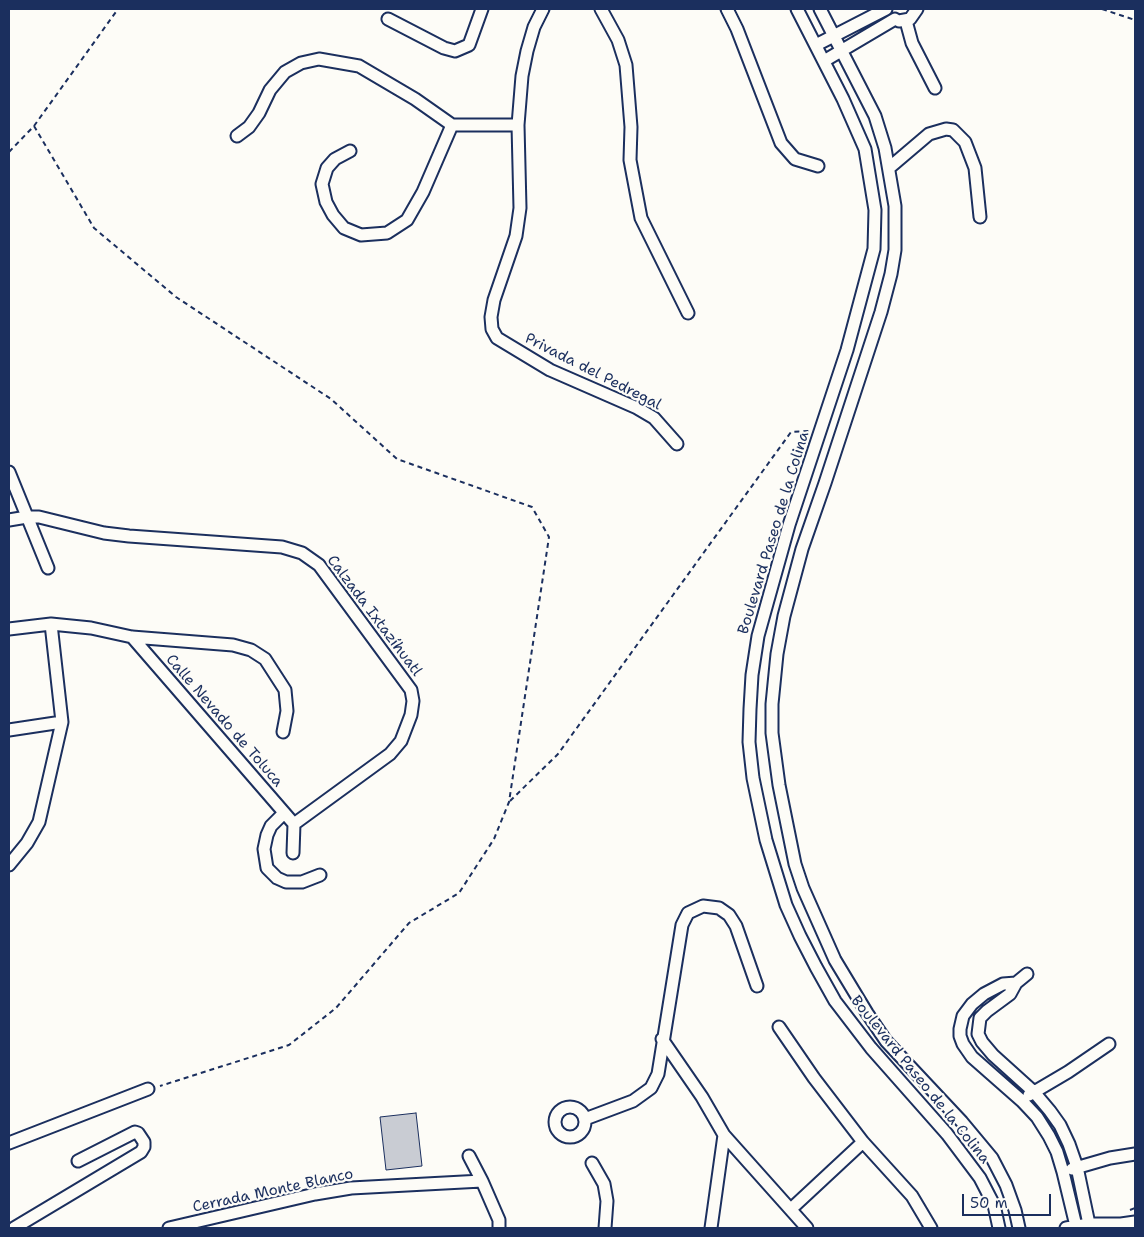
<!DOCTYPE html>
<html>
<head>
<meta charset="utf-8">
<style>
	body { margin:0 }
	#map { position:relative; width:1144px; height:1237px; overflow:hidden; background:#fdfcf7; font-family:"Shantell Sans",sans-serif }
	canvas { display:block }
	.frame { position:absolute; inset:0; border:10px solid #1b2f5e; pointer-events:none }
	.scale { position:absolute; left:962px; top:1194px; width:89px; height:22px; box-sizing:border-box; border:2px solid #1b2f5e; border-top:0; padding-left:6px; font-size:15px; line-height:18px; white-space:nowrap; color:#1b2f5e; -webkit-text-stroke:4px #fdfcf7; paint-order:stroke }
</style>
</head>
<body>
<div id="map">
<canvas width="1144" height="1237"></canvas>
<div class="frame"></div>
<div class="scale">50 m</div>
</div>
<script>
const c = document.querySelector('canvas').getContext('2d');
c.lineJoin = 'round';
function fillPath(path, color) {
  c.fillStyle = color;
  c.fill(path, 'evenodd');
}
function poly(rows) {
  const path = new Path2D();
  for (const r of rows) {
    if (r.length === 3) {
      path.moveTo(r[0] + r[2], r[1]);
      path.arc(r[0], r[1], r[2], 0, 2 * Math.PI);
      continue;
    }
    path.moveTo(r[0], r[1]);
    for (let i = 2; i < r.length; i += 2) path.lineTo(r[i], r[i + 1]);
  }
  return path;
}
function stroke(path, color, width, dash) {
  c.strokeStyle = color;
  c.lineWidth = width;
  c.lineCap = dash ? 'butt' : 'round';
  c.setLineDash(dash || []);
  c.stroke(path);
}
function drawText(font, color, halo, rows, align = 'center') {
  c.font = font + ' "Shantell Sans",sans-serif';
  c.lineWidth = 4.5;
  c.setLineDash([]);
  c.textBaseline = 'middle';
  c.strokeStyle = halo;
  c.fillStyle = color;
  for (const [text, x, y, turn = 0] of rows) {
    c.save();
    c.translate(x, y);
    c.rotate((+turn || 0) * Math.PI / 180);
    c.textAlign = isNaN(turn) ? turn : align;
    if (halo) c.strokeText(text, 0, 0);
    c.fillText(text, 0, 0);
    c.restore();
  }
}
const building = poly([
	[416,1113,422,1166,386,1170,380,1117,416,1113]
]);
fillPath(building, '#c9ccd3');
stroke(building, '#1b2f5e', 1);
const minor = poly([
	[543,9,534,27,527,51,522,76,518,125,520,208,516,236,494,300,491,317,492,329,497,338,550,370,637,408,654,418,677,444],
	[601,9,618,40,626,65,631,127,630,160,641,218,688,313],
	[727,9,737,29,781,143,795,159,818,166],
	[797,9,843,99,865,149,875,210,874,249,847,350,789,525,758,636,752,675,750,709,749,742,753,778,766,840,786,905,800,936,816,967,835,1001,871,1048,947,1134,980,1178,994,1205,999,1228],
	[820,9,875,116,885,148,895,206,895,250,891,274,881,312,825,483,802,549,784,616,777,654,772,704,772,733,779,785,795,864,803,888,835,960,867,1013,886,1041,962,1122,992,1158,1006,1185,1015,1210,1019,1228],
	[388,19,444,48,455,51,469,45,482,9],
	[899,21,910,19,917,9],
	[906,21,912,43,935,88],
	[816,45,886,9],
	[824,61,895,19],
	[237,136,249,127,259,113,270,90,285,72,301,63,319,59,359,66,415,99,452,125,518,125],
	[350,151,335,159,327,168,322,184,326,202,333,215,344,228,361,235,387,233,407,220,423,192,452,125],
	[889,168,929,134,946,129,953,130,965,142,975,168,980,217],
	[9,472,48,568],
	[9,520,27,517,39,517,104,533,129,536,282,547,302,553,319,565,411,690,413,701,411,715,401,741,390,754,294,824],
	[9,629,51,624,91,628,132,637,233,645,251,650,265,659,285,690,287,711,283,732],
	[132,637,294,824],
	[9,730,62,722],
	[284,813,271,826,267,835,264,849,267,868,277,878,286,882,302,882,320,875],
	[293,853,294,824],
	[9,865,27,843,39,822,62,722,51,624],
	[1027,974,1016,983,1010,994,987,1011,980,1018,978,1034,982,1042,993,1055,1034,1092,1050,1111,1060,1125,1069,1144,1077,1167,1089,1224],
	[1016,983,1003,984,984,994,972,1004,963,1016,960,1029,960,1036,963,1044,972,1057,1022,1101,1037,1117,1049,1136,1057,1152,1063,1172,1076,1226],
	[779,1027,814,1078,863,1142,912,1196,931,1228],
	[662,1039,702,1097,724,1135,807,1228],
	[1029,1095,1068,1072,1109,1044],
	[570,1122,15],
	[585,1119,633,1101,651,1088,658,1074,682,925,688,913,703,906,719,908,729,915,736,926,757,986],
	[9,1143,148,1089],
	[469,1156,482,1181,499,1220,499,1228],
	[592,1163,604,1184,607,1201,605,1228],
	[1072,1169,1110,1158,1135,1154],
	[791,1209,863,1142],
	[14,1228,141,1152,144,1147,144,1142,138,1133,135,1132,78,1161],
	[169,1228,315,1194,351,1188,482,1181],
	[711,1228,724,1135],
	[1066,1228,1089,1224,1121,1224,1135,1222]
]);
stroke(minor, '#1b2f5e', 15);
stroke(poly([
	[1102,9,1135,20],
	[34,126,94,228,176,297,331,399,397,459,532,507,549,537,509,802,494,839,459,893,409,923,336,1008,289,1045,160,1086],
	[9,152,34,126,118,9],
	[510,801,558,754,791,432,809,431],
	[1130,1210,1135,1208]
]), '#1b2f5e', 2, [5, 4]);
stroke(minor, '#fdfcf7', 11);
drawText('15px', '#1b2f5e', '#fdfcf7', [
	["Privada del Pedregal",593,372,27],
	["Boulevard Paseo de la Colina",774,533,-73],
	["Calzada Ixtazíhuatl",374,616,53],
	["Calle Nevado de Toluca",224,721,49],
	["Boulevard Paseo de la Colina",920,1080,51],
	["Cerrada Monte Blanco",273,1191,-12]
]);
</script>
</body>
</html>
